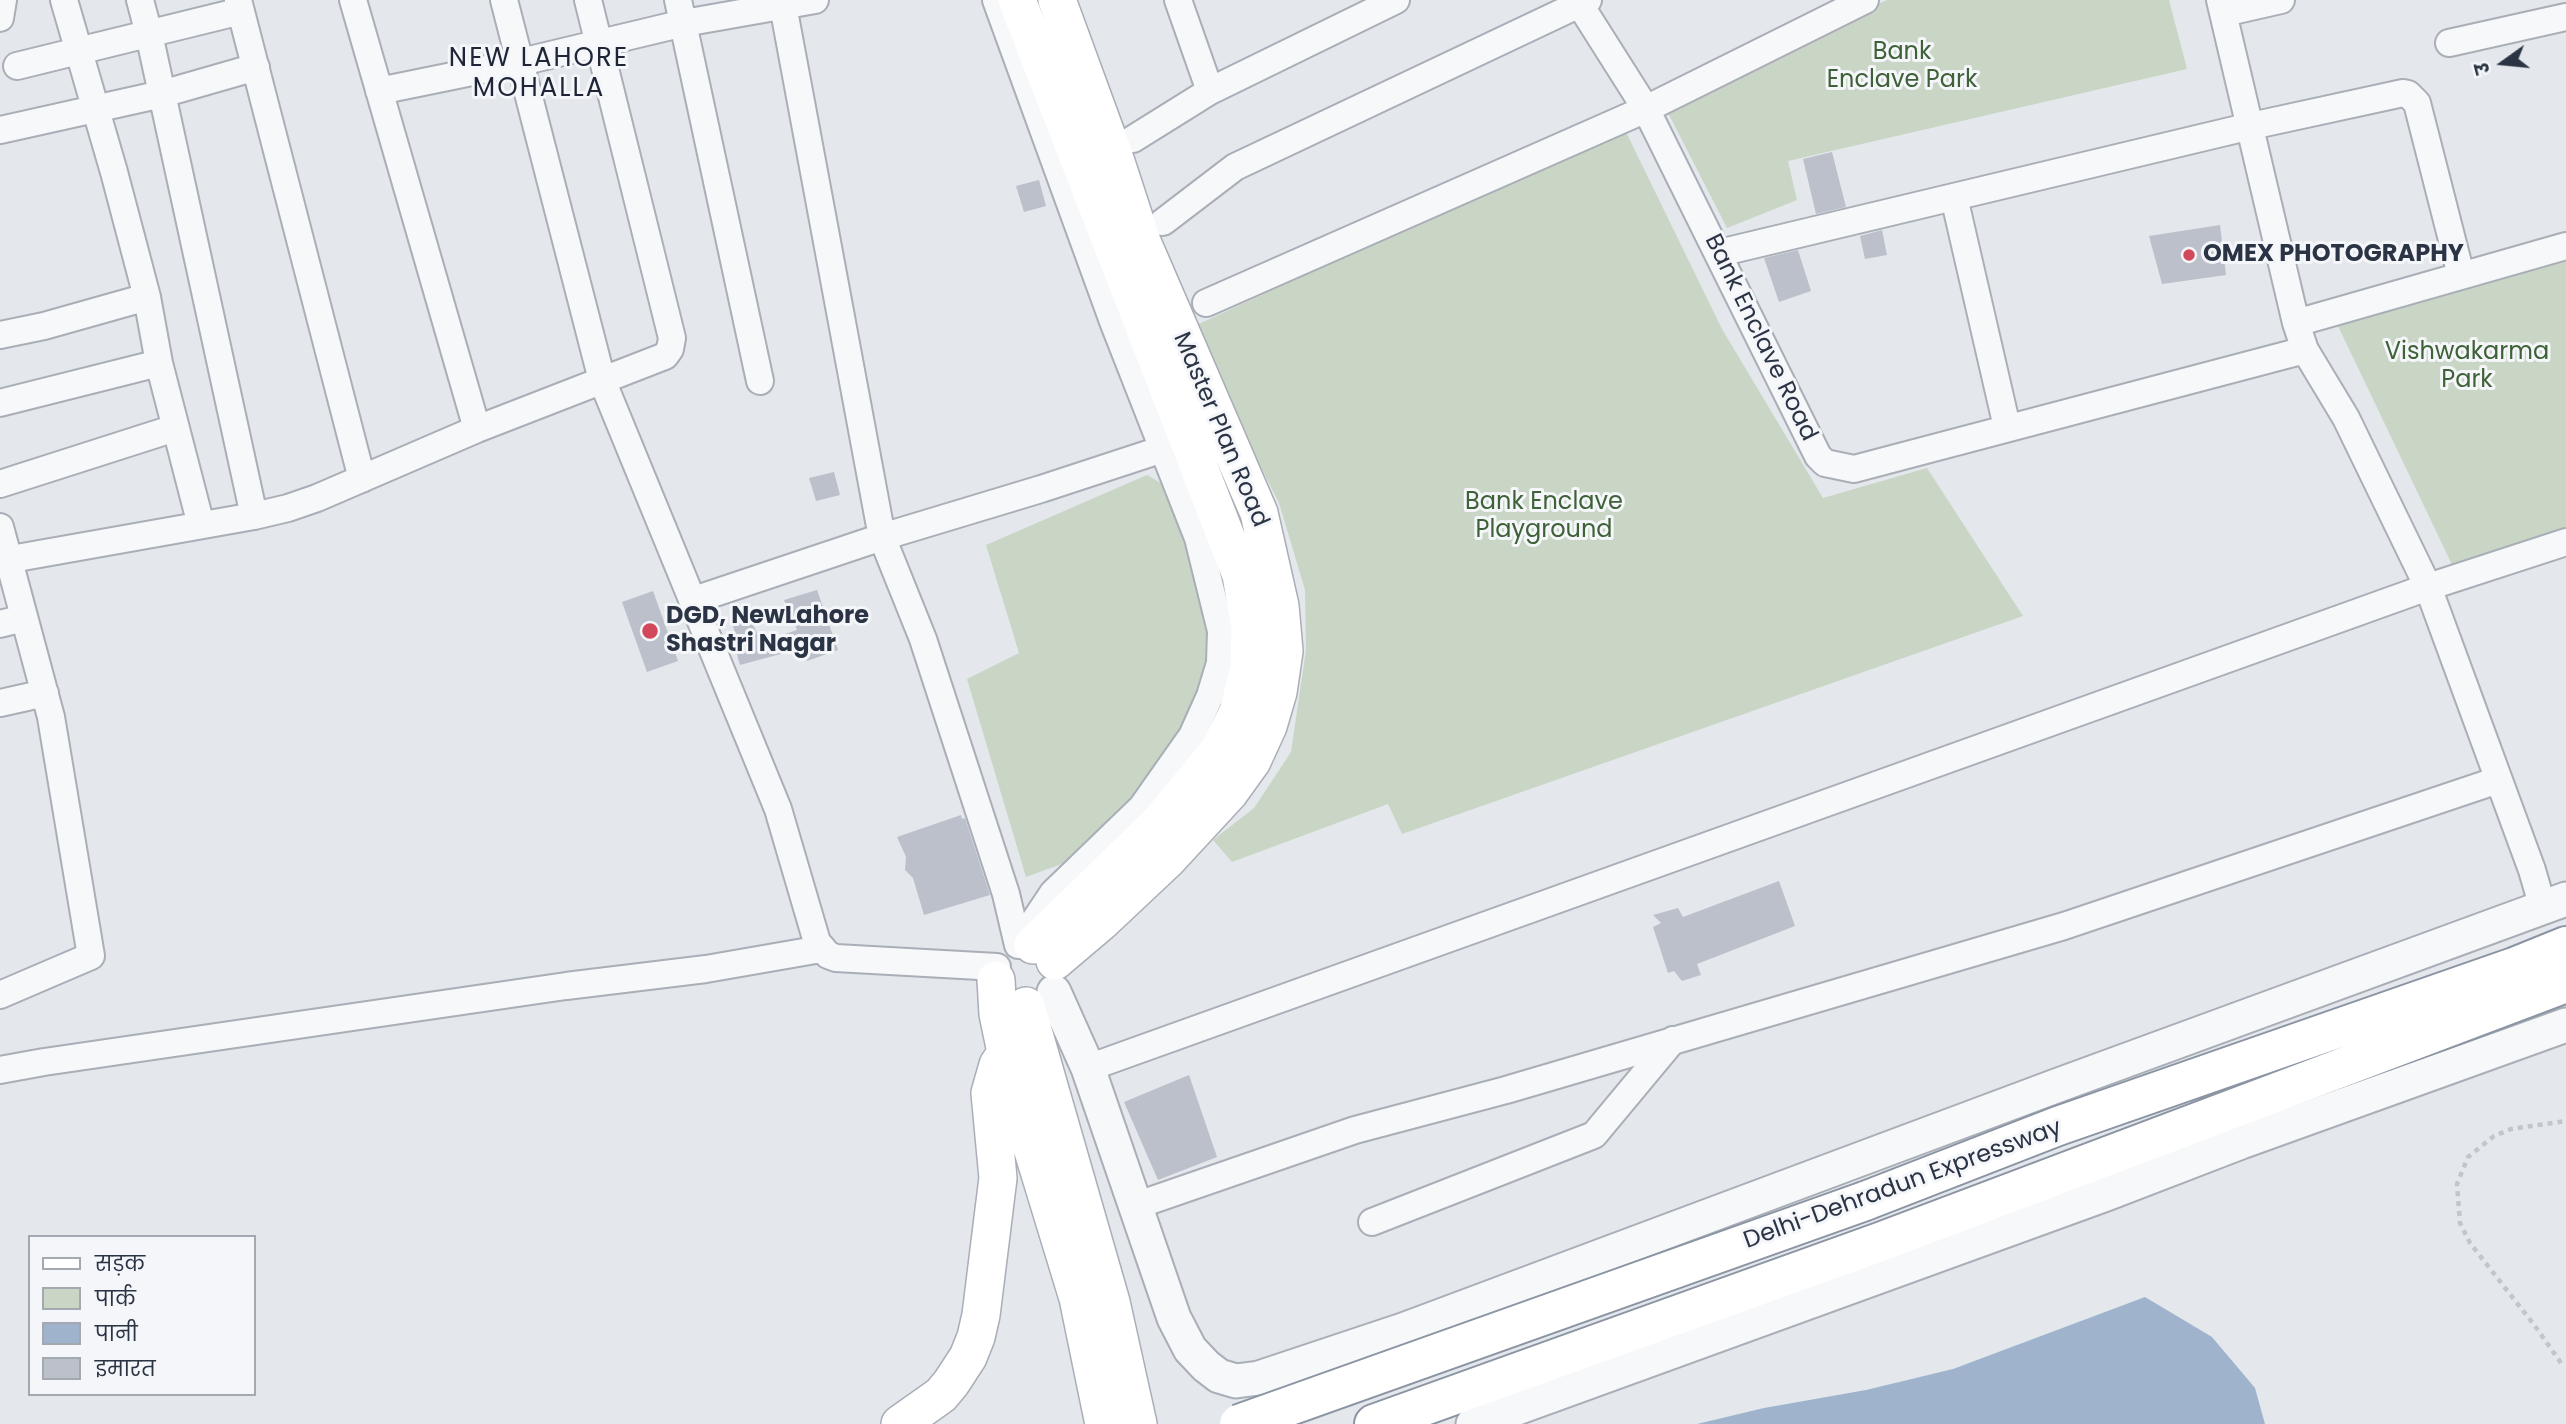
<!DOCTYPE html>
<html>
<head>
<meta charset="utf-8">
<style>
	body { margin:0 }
	#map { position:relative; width:2566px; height:1424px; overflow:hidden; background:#e4e7ec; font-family:Poppins,"Noto Sans Devanagari",sans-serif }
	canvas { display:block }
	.legend { position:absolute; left:28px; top:1235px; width:228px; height:161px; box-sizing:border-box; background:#f4f6f9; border:2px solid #a4a8b1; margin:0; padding:9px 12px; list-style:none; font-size:21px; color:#2b3445 }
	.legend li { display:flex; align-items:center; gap:14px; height:35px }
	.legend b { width:35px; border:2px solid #a4a8b1 }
	.north { position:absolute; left:2468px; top:28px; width:70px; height:70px; -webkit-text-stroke:5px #f4f6f9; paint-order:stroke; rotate:255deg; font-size:19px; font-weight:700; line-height:28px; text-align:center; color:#2b3445 }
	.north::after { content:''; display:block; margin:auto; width:24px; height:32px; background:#2b3445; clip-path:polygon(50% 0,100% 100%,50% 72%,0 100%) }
</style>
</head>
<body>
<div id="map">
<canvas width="2566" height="1424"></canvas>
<ul class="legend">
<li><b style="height:9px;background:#fff"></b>सड़क</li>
<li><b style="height:19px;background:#c9d6c5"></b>पार्क</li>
<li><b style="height:19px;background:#9fb4cc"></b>पानी</li>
<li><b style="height:19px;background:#bbc0ca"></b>इमारत</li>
</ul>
<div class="north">उ</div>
</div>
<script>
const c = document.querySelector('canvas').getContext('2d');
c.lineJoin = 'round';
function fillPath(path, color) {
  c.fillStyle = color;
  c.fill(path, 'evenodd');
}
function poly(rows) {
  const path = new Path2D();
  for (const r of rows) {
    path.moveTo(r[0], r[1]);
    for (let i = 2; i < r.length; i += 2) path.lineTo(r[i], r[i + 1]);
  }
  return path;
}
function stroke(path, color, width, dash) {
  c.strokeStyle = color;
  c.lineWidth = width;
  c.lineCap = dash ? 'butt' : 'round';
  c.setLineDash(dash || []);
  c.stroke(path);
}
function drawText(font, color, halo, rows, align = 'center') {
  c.font = font + ' Poppins,sans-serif';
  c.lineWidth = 6;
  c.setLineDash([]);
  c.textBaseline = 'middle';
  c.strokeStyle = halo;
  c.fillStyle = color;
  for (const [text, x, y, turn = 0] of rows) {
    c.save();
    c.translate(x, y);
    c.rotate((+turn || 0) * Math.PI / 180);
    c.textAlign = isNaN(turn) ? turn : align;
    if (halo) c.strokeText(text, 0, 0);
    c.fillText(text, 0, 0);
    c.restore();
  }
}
fillPath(poly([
	[1887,0,2169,0,2187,69,1788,161,1797,200,1727,228,1662,101],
	[1624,128,1722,329,1823,498,1927,468,2023,616,1402,834,1388,804,1232,862,1213,840,1254,808,1291,752,1306,650,1305,590,1279,503,1190,328],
	[2566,233,2566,533,2456,573,2328,305],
	[1147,475,1176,492,1221,632,1203,714,1148,796,1078,858,1026,877,967,679,1019,653,986,545]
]), '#c9d6c5');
fillPath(poly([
	[2145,1297,2212,1337,2255,1388,2265,1424,1697,1424,1764,1408,1866,1390,1953,1369]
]), '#9fb4cc');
fillPath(poly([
	[1832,152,1846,207,1816,214,1803,159],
	[1039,180,1046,206,1024,212,1016,186],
	[2220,225,2226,275,2162,284,2149,236],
	[1882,230,1887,255,1865,259,1860,236],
	[1798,250,1811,291,1779,302,1764,258],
	[834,472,840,495,816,501,809,478],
	[817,590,838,650,807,661,803,648,740,665,736,651,741,649,730,618,748,613,761,642,797,630,784,600],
	[653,591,678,661,647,672,622,602],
	[961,815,962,819,965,818,990,895,924,915,913,878,905,870,906,857,897,837],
	[1779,881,1795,926,1697,964,1701,975,1682,981,1674,971,1668,973,1653,927,1661,923,1653,915,1678,908,1683,917],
	[1189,1075,1217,1157,1158,1180,1124,1102]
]), '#bbc0ca');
const minor = poly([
	[64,0,114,172,147,297,159,363,201,525],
	[140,0,149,34,254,516],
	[238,0,362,479],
	[353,0,477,429],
	[504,0,602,380,778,809,817,942,828,955,836,958,997,967],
	[678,0,760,381],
	[782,0,882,537,923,639,1006,894,1018,945],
	[996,0,1114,324,1198,538,1221,631,1220,663,1210,696,1192,736,1142,807,1053,893,1021,941],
	[1178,0,1210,91],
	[1577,0,1646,109,1818,456,1825,463,1854,469,2305,350],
	[2220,0,2296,323,2305,350,2346,418,2428,587,2532,870,2543,908],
	[2224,13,2281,0],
	[0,18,3,0],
	[2449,43,2566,17],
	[17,66,241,11],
	[379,91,521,62,684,23,815,0],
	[0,130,162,94,256,67],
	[1133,139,1210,91,1396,0],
	[1954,197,2007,427],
	[1163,222,1235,167,1588,0],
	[1719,253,2251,126,2403,93,2408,94,2417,103,2461,275],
	[1206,303,1646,109,1865,0],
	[2296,323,2566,246],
	[0,335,44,326,147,297],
	[0,403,159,363],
	[0,484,175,428],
	[0,527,51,717,91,956,0,995],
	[0,561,254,516,288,508,317,498,477,429,665,356,670,349,672,338,588,0],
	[694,600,882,537,1041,489,1163,449],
	[0,624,24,618],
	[0,703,45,693],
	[1088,1068,2428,587,2566,542],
	[0,1070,44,1062,566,986,706,969,821,949],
	[1135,1206,1355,1130,1506,1090,2064,926,2498,780],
	[1372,1222,1594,1135,1673,1040]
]);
const tertiary = poly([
	[1054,992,1088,1068,1174,1318,1190,1349,1206,1366,1219,1376,1236,1381,1259,1378,1403,1330,2056,1086,2566,899],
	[1473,1424,2106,1194,2241,1142,2566,1025]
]);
const secondary = poly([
	[1017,0,1241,575,1250,628,1249,668,1238,712,1219,750,1159,823,1033,945],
	[1055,961,1101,922,1168,859,1229,793,1252,761,1268,726,1278,692,1284,651,1280,606,1259,513,1142,242,1112,150,1057,0],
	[996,980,998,1014,1007,1057,1019,1105,1078,1298,1104,1424],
	[1026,1006,1111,1302,1138,1424],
	[900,1424,941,1395,951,1383,968,1357,976,1337,981,1315,998,1178,990,1093,998,1065,1006,1053]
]);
const motorway = poly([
	[1865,1201,2058,1126,2514,967,2566,946],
	[1374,1424,1880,1242,2566,983]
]);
stroke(minor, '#a9aeb7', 30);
stroke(tertiary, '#a9aeb7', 37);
stroke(secondary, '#a9aeb7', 40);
stroke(motorway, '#8b94a3', 42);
stroke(poly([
	[2561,1363,2535,1326,2470,1243,2460,1223,2457,1184,2468,1157,2494,1136,2511,1129,2566,1121]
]), '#c2c5cb', 4.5, [5, 5]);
stroke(minor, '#f7f8fa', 26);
stroke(tertiary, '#f7f8fa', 33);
stroke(secondary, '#fff', 37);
stroke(motorway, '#fff', 38);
const motorwayBridge = poly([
	[1239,1424,1865,1201]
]);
stroke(motorwayBridge, '#8b94a3', 42, []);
stroke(motorwayBridge, '#fff', 38);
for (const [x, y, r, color] of [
	[2189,255,7,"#d1495b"],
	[650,631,9,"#d1495b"]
]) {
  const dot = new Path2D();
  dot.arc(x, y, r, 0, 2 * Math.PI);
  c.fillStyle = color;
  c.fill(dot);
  stroke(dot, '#f4f6f9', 2.5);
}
drawText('24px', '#3f6138', '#f4f6f9', [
	["Bank",1902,53],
	["Enclave Park",1902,81],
	["Vishwakarma",2467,353],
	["Park",2467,381],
	["Bank Enclave",1544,503],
	["Playground",1544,531]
]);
drawText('bold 24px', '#2b3445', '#f4f6f9', [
	["OMEX PHOTOGRAPHY",2203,255],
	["DGD, NewLahore",666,617],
	["Shastri Nagar",666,645]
], 'left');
drawText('24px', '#2b3445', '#f4f6f9', [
	["Bank Enclave Road",1760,338,64],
	["Master Plan Road",1220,430,67],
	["Delhi-Dehradun Expressway",1903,1185,-20]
]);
c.letterSpacing = '2px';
drawText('26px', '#1d2536', '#f4f6f9', [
	["NEW LAHORE",539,59],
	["MOHALLA",539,89]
]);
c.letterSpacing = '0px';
</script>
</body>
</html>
